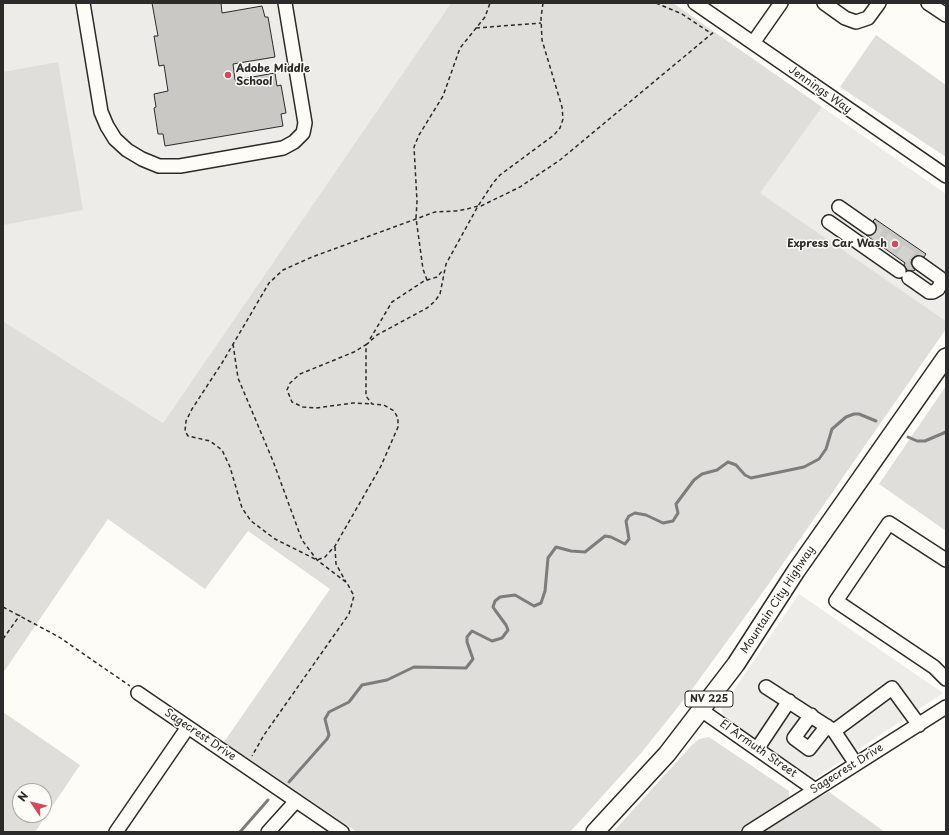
<!DOCTYPE html>
<html>
<head>
<meta charset="utf-8">
<style>
	body { margin:0 }
	#map { position:relative; width:949px; height:835px; overflow:hidden; background:#fdfcf7; font-family:"Playpen Sans",sans-serif }
	canvas { display:block }
	.frame { position:absolute; inset:0; border:4px solid #2b2b2b; pointer-events:none }
	.north { position:absolute; left:12px; top:783px; width:40px; height:40px; box-sizing:border-box; background:#fdfcf7; border:1px solid #a9a8a5; border-radius:50%; rotate:305deg; font-size:11px; font-weight:700; line-height:16px; text-align:center; color:#2b2b2b }
	.north::after { content:''; display:block; margin:auto; width:14px; height:18px; background:#d1495b; clip-path:polygon(50% 0,100% 100%,50% 72%,0 100%) }
</style>
</head>
<body>
<div id="map">
<canvas width="949" height="835"></canvas>
<div class="frame"></div>
<div class="north">N</div>
</div>
<script>
const c = document.querySelector('canvas').getContext('2d');
c.lineJoin = 'round';
function fillPath(path, color) {
  c.fillStyle = color;
  c.fill(path, 'evenodd');
}
function poly(rows) {
  const path = new Path2D();
  for (const r of rows) {
    path.moveTo(r[0], r[1]);
    for (let i = 2; i < r.length; i += 2) path.lineTo(r[i], r[i + 1]);
  }
  return path;
}
function stroke(path, color, width, dash) {
  c.strokeStyle = color;
  c.lineWidth = width;
  c.lineCap = dash ? 'butt' : 'round';
  c.setLineDash(dash || []);
  c.stroke(path);
}
function drawText(font, color, halo, rows, align = 'center') {
  c.font = font + ' "Playpen Sans",sans-serif';
  c.lineWidth = 3;
  c.setLineDash([]);
  c.textBaseline = 'middle';
  c.strokeStyle = halo;
  c.fillStyle = color;
  for (const [text, x, y, turn = 0] of rows) {
    c.save();
    c.translate(x, y);
    c.rotate((+turn || 0) * Math.PI / 180);
    c.textAlign = isNaN(turn) ? turn : align;
    if (halo) c.strokeText(text, 0, 0);
    c.fillText(text, 0, 0);
    c.restore();
  }
}
fillPath(poly([
	[3,3,451,3,163,423,3,321],
	[822,107,946,194,946,321,759,193],
	[799,594,943,693,814,779,725,718,721,709]
]), '#edece8');
fillPath(poly([
	[451,3,673,3,822,107,760,193,946,321,946,329,768,585,693,688,642,752,570,832,357,832,224,742,330,589,248,531,205,589,108,519,3,673,3,321,163,423],
	[876,35,946,85,946,157,840,87],
	[58,62,83,210,3,225,3,72],
	[946,386,946,531,879,484],
	[3,712,80,765,35,832,3,832],
	[20,791,44,791,44,815,20,815],
	[709,737,789,791,789,797,786,802,788,814,829,792,885,832,613,832,691,746,699,739]
]), '#dfdeda');
stroke(poly([
	[908,437,917,441,925,441,946,432],
	[289,782,327,739,329,735,325,719,329,712,349,702,362,685,387,680,414,667,466,668,473,659,467,642,467,637,472,631,492,641,502,638,508,630,506,625,495,610,493,607,495,601,500,597,515,595,534,606,541,603,545,591,548,558,556,547,571,551,585,552,605,536,611,537,625,544,629,539,626,521,629,516,635,513,646,515,663,523,673,521,678,513,676,504,694,480,702,474,717,470,728,462,736,465,745,475,751,478,804,467,819,459,826,449,832,429,846,417,854,414,859,414,876,421],
	[240,832,268,800]
]), '#7e7d7b', 3);
const building = poly([
	[152,3,221,3,222,13,262,6,265,17,268,17,275,57,233,64,235,80,275,73,277,86,281,85,286,113,281,114,283,126,165,146,163,134,158,134,154,108,156,107,154,94,168,91,164,65,159,66,154,36,158,36,152,3],
	[875,219,926,254,924,257,916,256,912,259,911,263,915,270,913,271,907,270,904,265,905,263,866,235,872,235,876,232,876,225,873,221,875,219]
]);
fillPath(building, '#c9c8c4');
stroke(building, '#2b2b2b', 1);
stroke(poly([
	[869,228,919,263]
]), '#d3d2ce', 13, [13, 6]);
const minor = poly([
	[83,3,101,112,107,126,115,139,127,150,142,159,159,166,180,166,283,148,294,142,303,133,305,123,285,3],
	[695,3,946,176],
	[824,3,845,18,856,22,868,18,879,3],
	[928,3,946,15],
	[753,43,781,3],
	[839,207,869,228],
	[829,222,899,271],
	[909,278,929,292,933,292,938,289,941,283,940,278,919,263],
	[946,560,889,523,836,601,934,667,946,679],
	[766,687,834,731],
	[138,693,342,832],
	[701,710,814,789],
	[811,715,794,738,809,749,827,726],
	[757,749,789,701],
	[856,764,834,731,892,688,919,725],
	[116,832,188,727],
	[268,832,296,801],
	[749,832,946,707]
]);
const major = poly([
	[595,832,667,754,736,664,796,571,946,357]
]);
stroke(minor, '#2b2b2b', 16);
stroke(major, '#2b2b2b', 20);
stroke(poly([
	[543,3,541,18,542,40,562,107,563,119,560,128,554,135,500,175,493,183,478,206,446,264,440,294,435,301,427,308,377,335,366,345,366,396,372,404,384,405,394,411,398,418,398,427,381,466,335,546,325,557,317,560,275,539,251,521,242,508,230,467,222,450,210,441,188,436,185,431,186,421,192,409,222,363,269,283,283,270,312,257,435,212,456,211,467,209,478,206,481,206,520,187,560,160,715,31],
	[656,3,682,14,712,34],
	[476,28,541,23],
	[427,280,423,269,416,218,417,201,414,147,419,135,443,96,460,48,485,17,490,3],
	[370,339,392,302,424,281,437,277,443,270],
	[233,344,238,378,273,461,302,540,317,560,347,583,354,596,349,614,264,735,252,756],
	[367,344,354,352,300,374,290,383,287,390,292,402,303,407,316,408,353,403,373,404],
	[335,547,336,564,346,582],
	[3,607,59,637,130,686],
	[3,639,20,615]
]), '#2b2b2b', 1.5, [4, 3]);
stroke(minor, '#fdfcf7', 13);
stroke(major, '#fdfcf7', 17);
for (const [x, y, r, color] of [
	[228,75,4,"#d1495b"],
	[895,244,4,"#d1495b"]
]) {
  const dot = new Path2D();
  dot.arc(x, y, r, 0, 2 * Math.PI);
  c.fillStyle = color;
  c.fill(dot);
  stroke(dot, '#fdfcf7', 1.5);
}
for (const [x, y, w] of [
	[709,699,48]
]) {
  const box = new Path2D();
  box.roundRect(x - w / 2, y - 8, w, 16, 3);
  c.fillStyle = '#fdfcf7';
  c.fill(box);
  stroke(box, '#2b2b2b', 1);
}
drawText('bold 10px', '#2b2b2b', null, [
	["NV 225",709,699]
]);
drawText('bold 11px', '#2b2b2b', '#fdfcf7', [
	["Adobe Middle",236,69],
	["School",236,82],
	["Express Car Wash",887,244,"right"]
], 'left');
drawText('11px', '#2b2b2b', '#fdfcf7', [
	["Jennings Way",820,90,35],
	["Mountain City Highway",778,600,-57],
	["Sagecrest Drive",200,735,34],
	["El Armuth Street",758,749,35],
	["Sagecrest Drive",847,769,-32]
]);
</script>
</body>
</html>
